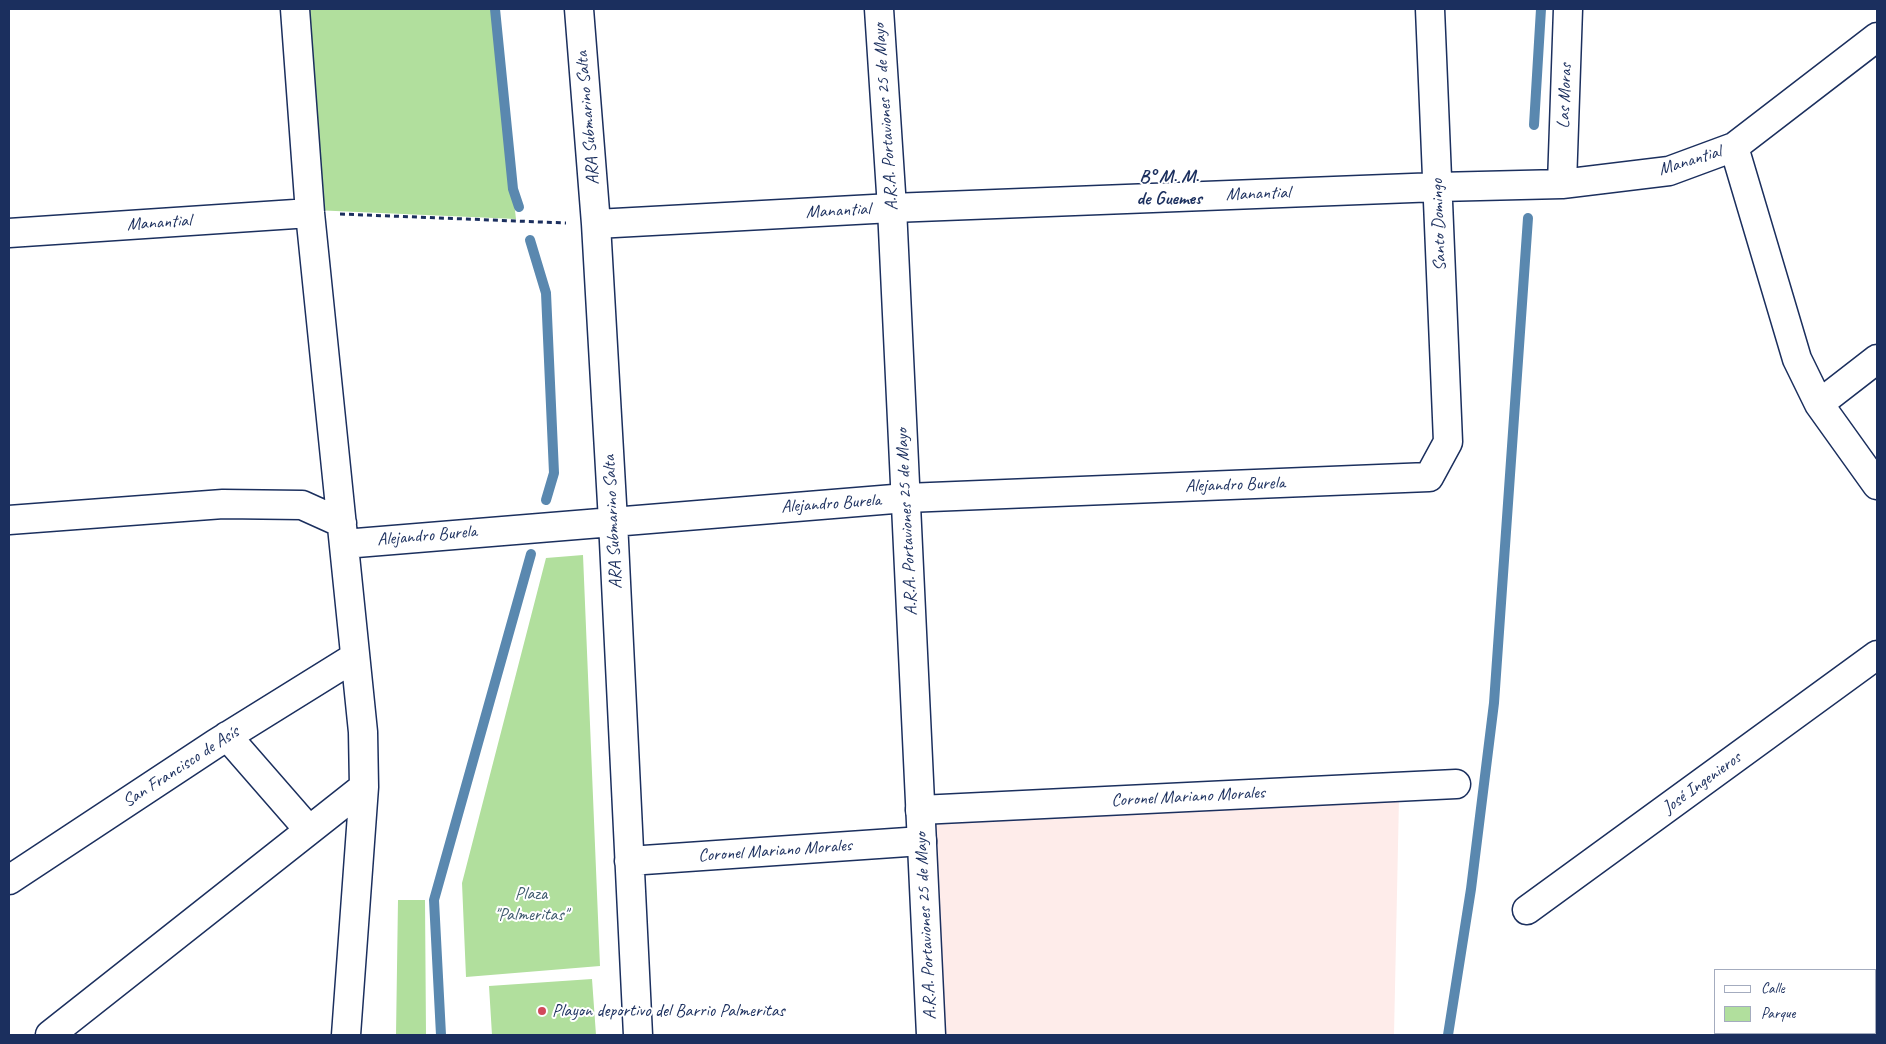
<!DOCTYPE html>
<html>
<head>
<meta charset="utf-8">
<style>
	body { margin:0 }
	#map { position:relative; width:1886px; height:1044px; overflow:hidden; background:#fff; font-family:Caveat,sans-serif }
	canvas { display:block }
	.frame { position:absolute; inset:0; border:10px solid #1b2f5e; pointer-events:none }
	.legend { position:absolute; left:1714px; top:969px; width:162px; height:65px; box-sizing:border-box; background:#fff; border:1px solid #a4acbf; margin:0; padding:6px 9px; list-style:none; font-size:15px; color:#1b2f5e }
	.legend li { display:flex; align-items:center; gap:10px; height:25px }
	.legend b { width:25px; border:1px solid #a4acbf }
</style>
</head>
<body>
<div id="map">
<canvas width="1886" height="1044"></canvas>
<div class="frame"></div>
<ul class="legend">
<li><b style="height:6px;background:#fff"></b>Calle</li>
<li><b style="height:14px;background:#b1df9d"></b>Parque</li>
</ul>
</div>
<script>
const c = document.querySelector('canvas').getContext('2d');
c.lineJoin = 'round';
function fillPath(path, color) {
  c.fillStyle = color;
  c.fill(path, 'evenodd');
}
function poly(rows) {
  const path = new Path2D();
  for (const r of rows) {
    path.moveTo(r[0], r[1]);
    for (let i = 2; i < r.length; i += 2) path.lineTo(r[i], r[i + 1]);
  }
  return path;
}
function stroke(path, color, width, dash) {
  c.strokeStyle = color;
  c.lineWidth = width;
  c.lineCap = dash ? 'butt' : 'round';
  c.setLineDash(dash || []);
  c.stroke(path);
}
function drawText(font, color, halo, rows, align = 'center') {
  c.font = font + ' Caveat,sans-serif';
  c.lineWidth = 4;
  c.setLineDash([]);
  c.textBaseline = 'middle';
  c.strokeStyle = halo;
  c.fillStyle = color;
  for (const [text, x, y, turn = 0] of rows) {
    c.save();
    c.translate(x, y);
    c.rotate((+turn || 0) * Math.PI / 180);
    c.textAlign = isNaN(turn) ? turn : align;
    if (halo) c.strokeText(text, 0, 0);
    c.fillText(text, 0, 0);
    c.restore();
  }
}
fillPath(poly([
	[1399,798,1394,1035,934,1035,924,812]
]), '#feecea');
fillPath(poly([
	[298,9,491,9,516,219,313,210],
	[583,555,600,966,466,977,462,883,546,558],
	[398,900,425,900,426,1035,396,1035],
	[592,979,596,1035,492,1035,489,986]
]), '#b1df9d');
stroke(poly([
	[495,9,513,189,519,207],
	[1534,125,1541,9],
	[530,240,546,293,554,473,546,500],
	[441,1035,434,900,531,554],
	[1448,1035,1471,889,1494,703,1528,218]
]), '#5a88af', 10);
const street = poly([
	[295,9,310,213,363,732,364,787,346,1035],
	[579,9,596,224,613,521,638,1035],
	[1734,147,1797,359,1819,404,1877,485],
	[1562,184,1568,9],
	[596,224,892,208,1438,187,1562,184,1669,171,1734,147,1877,37],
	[9,233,310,213],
	[1819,404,1877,359],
	[9,520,223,504,302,505,342,523],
	[344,544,906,498,1429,477,1448,442,1430,9],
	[227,736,309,830],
	[920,810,1456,784],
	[629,861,922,841],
	[9,880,215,744,355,657],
	[1527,910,1877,655],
	[1875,1010,1877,1009],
	[50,1035,364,787],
	[1841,1035,1844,1033]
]);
const secondary = poly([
	[879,9,892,208,931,1035]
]);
stroke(street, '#1b2f5e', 31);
stroke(secondary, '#1b2f5e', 31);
stroke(poly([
	[340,214,566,223]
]), '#1b2f5e', 3, [5, 4]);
stroke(street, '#fff', 28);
stroke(secondary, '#fff', 28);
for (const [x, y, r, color] of [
	[542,1011,5,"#d1495b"]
]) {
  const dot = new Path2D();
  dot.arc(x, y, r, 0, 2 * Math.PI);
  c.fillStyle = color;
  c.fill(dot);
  stroke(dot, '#fff', 2);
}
drawText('18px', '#1b2f5e', '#fff', [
	["Las Moras",1565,96,-88],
	["A.R.A. Portaviones 25 de Mayo",886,117,-94],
	["ARA Submarino Salta",588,118,-95],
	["Manantial",1690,161,-17],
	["Manantial",1258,194,-2],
	["Manantial",838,211,-3],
	["Manantial",159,223,-4],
	["Santo Domingo",1439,225,-92],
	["Alejandro Burela",1235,485,-2],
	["Alejandro Burela",831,504,-4],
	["ARA Submarino Salta",613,522,-93],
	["A.R.A. Portaviones 25 de Mayo",907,522,-93],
	["Alejandro Burela",427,536,-5],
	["San Francisco de Asís",181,767,-33],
	["José Ingenieros",1702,783,-36],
	["Coronel Mariano Morales",1188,797,-3],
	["Coronel Mariano Morales",775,851,-4],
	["A.R.A. Portaviones 25 de Mayo",926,926,-93]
]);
drawText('18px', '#405b6e', '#fff', [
	["Plaza",531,894],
	["\"Palmeritas\"",531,915]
]);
drawText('18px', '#1b2f5e', '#fff', [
	["Playon deportivo del Barrio Palmeritas",552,1011]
], 'left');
drawText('bold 19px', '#1b2f5e', '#fff', [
	["B° M. M.",1169,177],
	["de Guemes",1169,199]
]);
</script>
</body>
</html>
